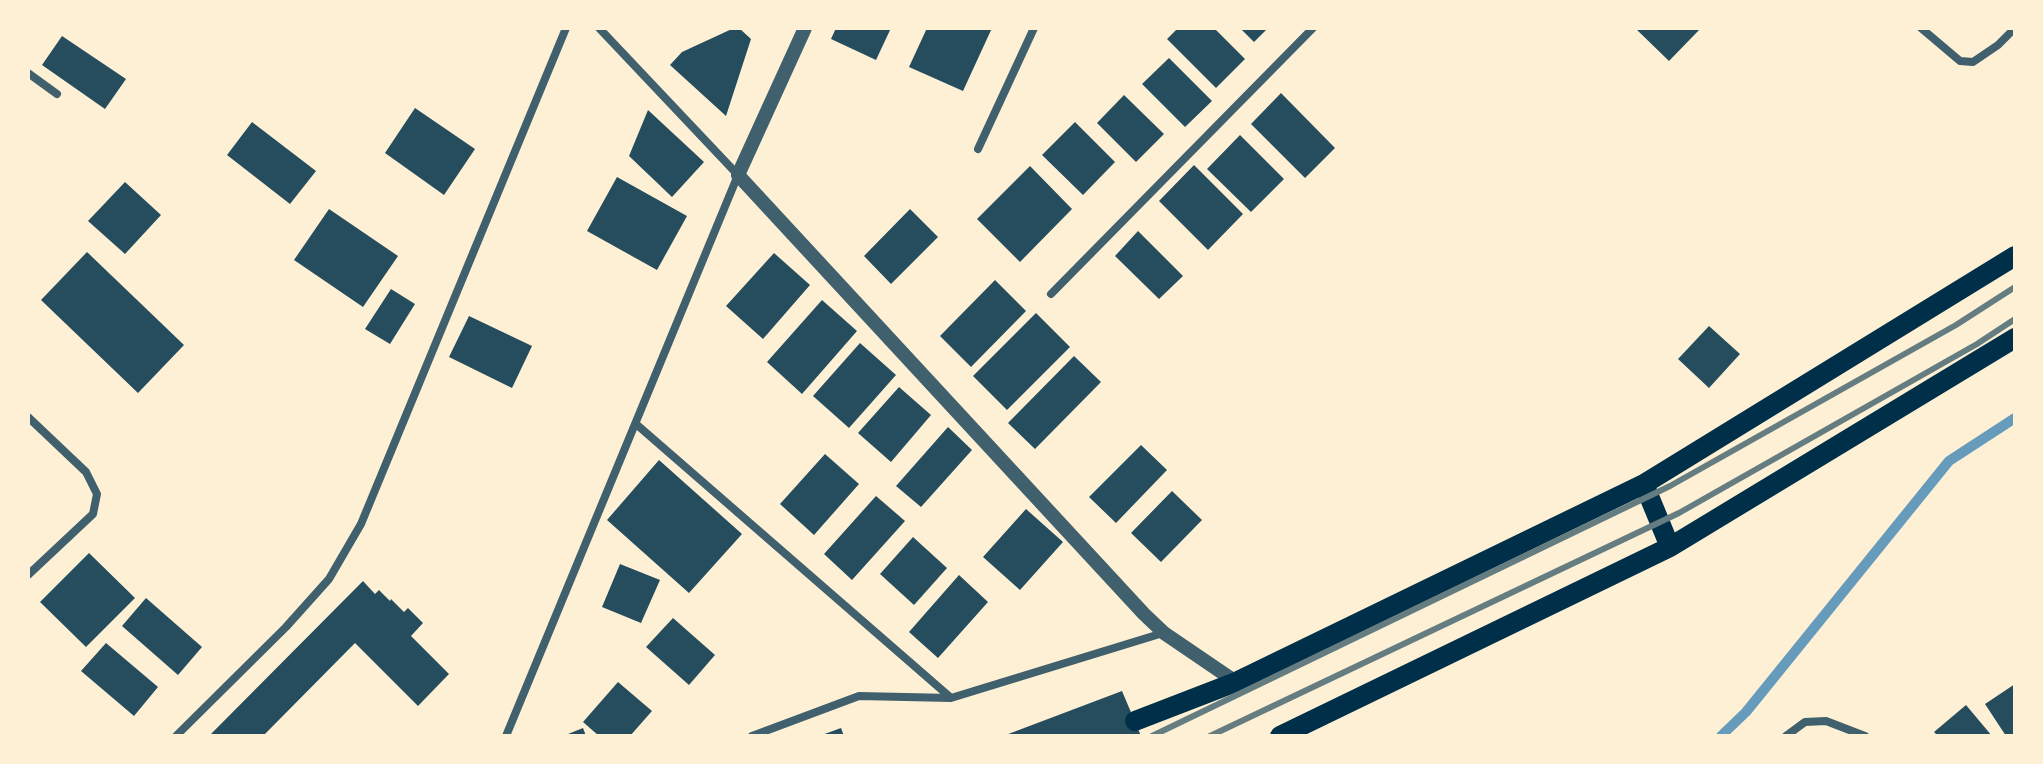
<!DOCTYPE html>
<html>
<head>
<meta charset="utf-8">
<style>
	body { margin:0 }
	#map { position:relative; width:2043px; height:764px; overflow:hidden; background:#fdf0d5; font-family:Quicksand,sans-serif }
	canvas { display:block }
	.frame { position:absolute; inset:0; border:30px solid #fdf0d5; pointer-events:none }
</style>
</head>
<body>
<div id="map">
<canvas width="2043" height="764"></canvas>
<div class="frame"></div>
</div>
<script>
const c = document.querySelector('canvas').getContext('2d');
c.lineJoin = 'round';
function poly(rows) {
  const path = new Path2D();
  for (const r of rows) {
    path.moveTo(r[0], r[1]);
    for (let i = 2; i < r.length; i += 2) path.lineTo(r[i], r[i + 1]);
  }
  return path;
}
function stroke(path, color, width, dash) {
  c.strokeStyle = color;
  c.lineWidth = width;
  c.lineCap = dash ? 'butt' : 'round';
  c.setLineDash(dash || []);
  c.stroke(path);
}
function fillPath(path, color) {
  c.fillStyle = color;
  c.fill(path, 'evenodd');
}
stroke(poly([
	[1721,736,1746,712,1949,461,2015,418]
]), '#669bbc', 10);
fillPath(poly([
	[734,28,739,28,751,39,726,116,670,65,682,52],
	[836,28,891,28,876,60,831,39],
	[927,28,992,28,963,91,909,67],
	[1178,28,1214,28,1245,59,1216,88,1167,39],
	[1240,28,1268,28,1254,42],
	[1635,28,1701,28,1669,61],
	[62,36,126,79,105,109,42,65],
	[1169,58,1212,101,1185,127,1142,84],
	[1281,93,1335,148,1305,178,1251,124],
	[1124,95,1164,134,1136,162,1097,123],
	[415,108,475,149,444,195,385,153],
	[648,110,704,162,672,197,629,156],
	[252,122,316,171,290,204,227,155],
	[1075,122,1115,162,1083,195,1042,155],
	[1240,135,1284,179,1251,212,1207,169],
	[1194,165,1243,214,1208,250,1159,201],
	[1030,166,1072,209,1020,262,977,219],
	[617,177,687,216,657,270,587,231],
	[125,182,161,215,125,254,88,221],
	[329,209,398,256,363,307,294,260],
	[910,209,938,237,891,284,864,256],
	[1138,231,1183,276,1159,299,1115,256],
	[87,252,184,345,138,393,41,300],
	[774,253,810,285,763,339,726,306],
	[995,280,1026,311,971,367,940,336],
	[391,289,415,304,390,344,365,329],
	[822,300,857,331,802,394,767,362],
	[1036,313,1070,347,1007,410,973,376],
	[469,316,532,346,512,388,449,357],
	[1709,326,1740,354,1709,388,1678,359],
	[860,343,896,375,849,428,813,396],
	[1074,356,1101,382,1035,449,1008,423],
	[899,387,931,415,891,462,858,433],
	[948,427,972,450,921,507,896,486],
	[1141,445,1167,470,1116,523,1089,497],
	[825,454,859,484,814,535,780,504],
	[659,460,742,534,689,593,607,520],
	[1172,491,1202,520,1161,562,1131,533],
	[876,496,905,521,852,580,824,554],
	[1026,509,1063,542,1020,590,983,557],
	[913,537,947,568,914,605,880,574],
	[89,553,135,598,86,647,40,602],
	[620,564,660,580,641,623,602,607],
	[959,575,988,602,938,658,909,632],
	[363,581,375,594,379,590,390,601,391,599,404,612,408,608,423,623,411,636,449,674,418,706,355,643,263,736,209,736],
	[146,598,202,647,178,675,122,626],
	[673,618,715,655,689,685,646,647],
	[106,643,158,687,134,716,81,671],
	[618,682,652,711,630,736,599,736,583,722],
	[2015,684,2015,736,2006,736,1985,704],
	[1122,691,1141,736,1003,736],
	[1966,705,1992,736,1938,736,1934,732],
	[583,728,586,736,563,736],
	[841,728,844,736,819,736]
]), '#264d5e');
stroke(poly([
	[1921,28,1960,61,1973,62,1998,45,2015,28],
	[28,73,57,94],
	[978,149,1034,28],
	[1051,294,1313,28],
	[28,417,86,472,97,494,93,514,28,575],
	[636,424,950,697],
	[176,736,286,627,329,579,361,524,566,28],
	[506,736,738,175,599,28],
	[752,736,859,696,951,698,1163,633],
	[1786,736,1805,722,1826,721,1865,736]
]), '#3f606c', 8);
stroke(poly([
	[805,28,738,175,1144,614,1164,633,1236,682]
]), '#3f606c', 14);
stroke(poly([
	[1644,484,1670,547],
	[1135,721,1236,682,1644,484,2015,256],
	[1280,736,1670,547,2015,338]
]), '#003049', 20);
stroke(poly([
	[1152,736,1670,486,1956,325,2015,287],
	[1210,736,1679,513,1977,344,2015,319]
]), '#657d81', 6);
</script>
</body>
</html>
